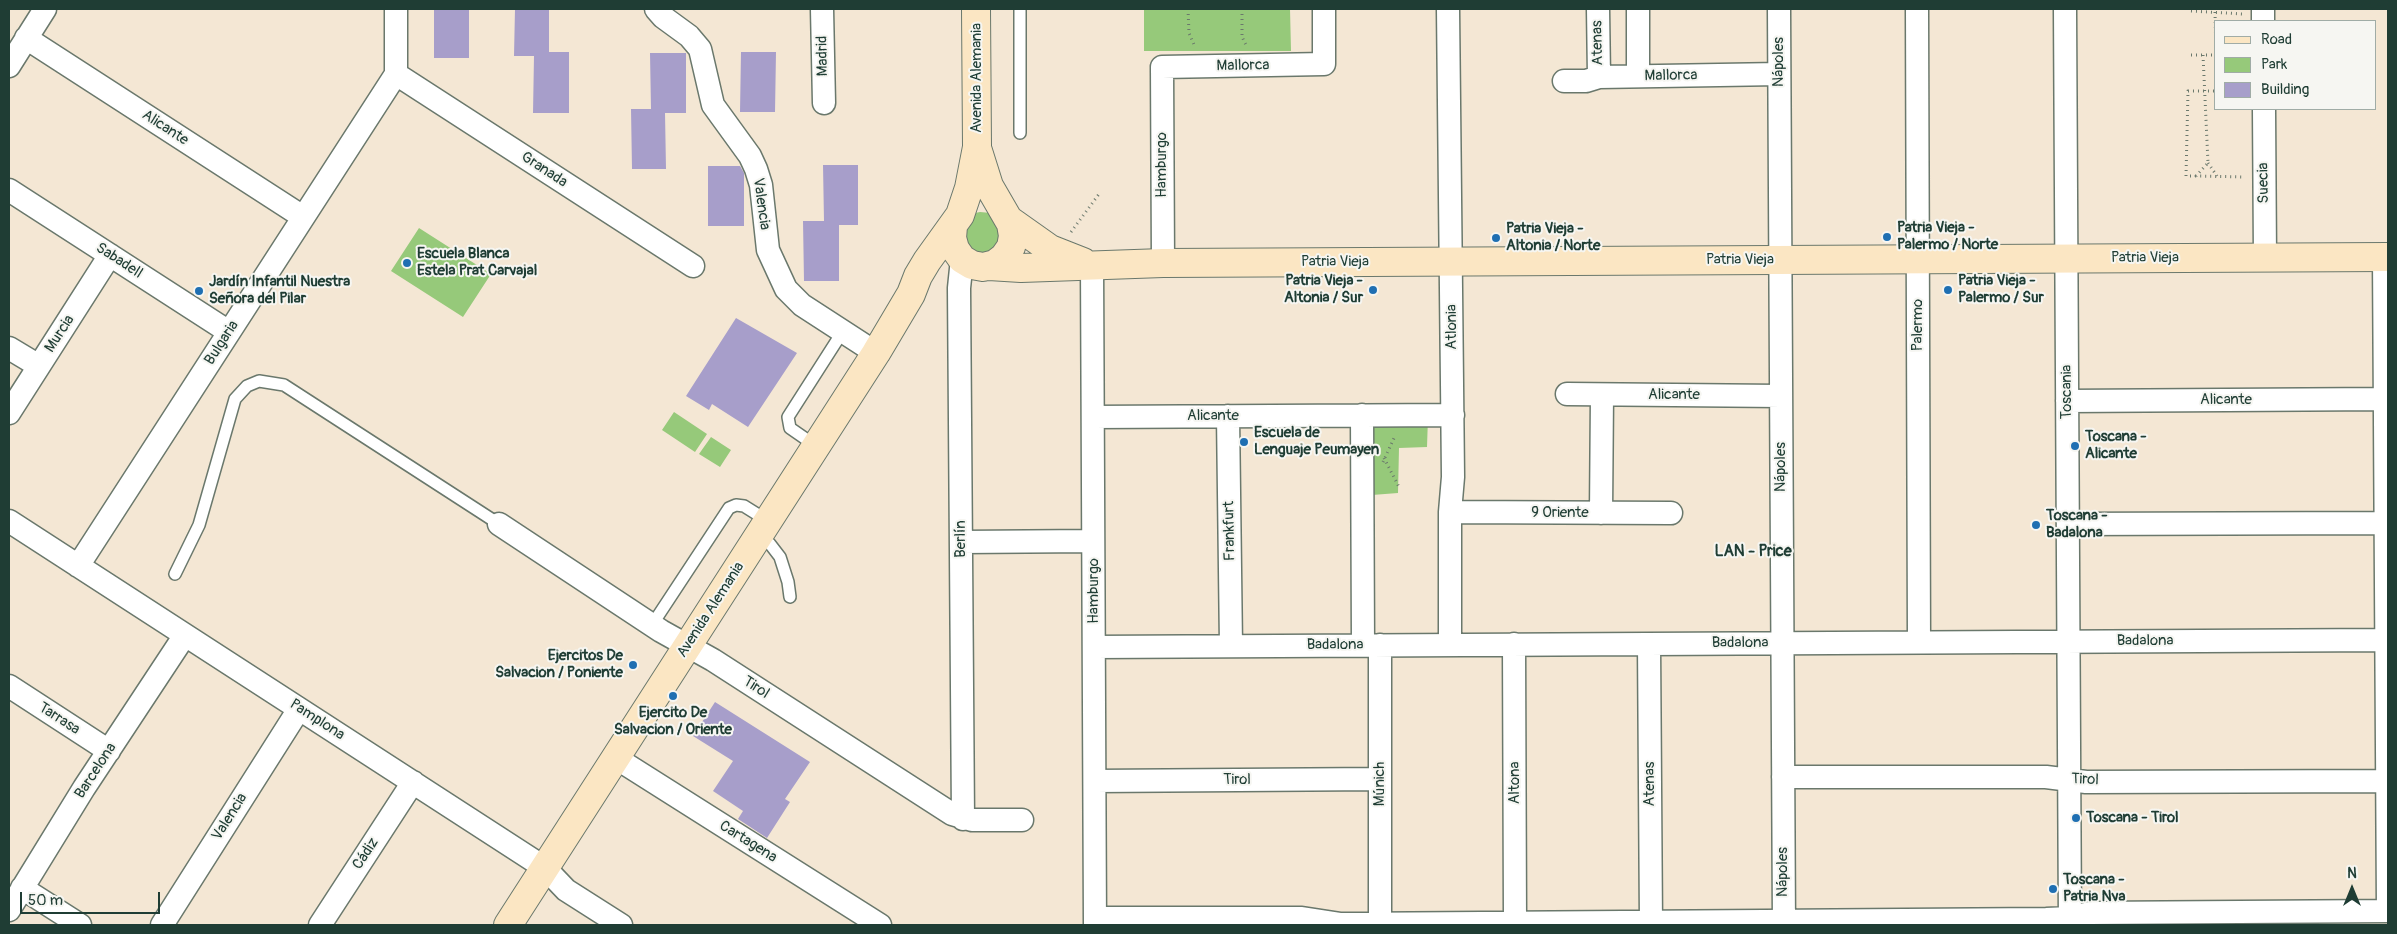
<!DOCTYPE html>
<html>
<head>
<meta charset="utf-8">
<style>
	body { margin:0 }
	#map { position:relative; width:2397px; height:934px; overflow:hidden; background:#f4e7d4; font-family:Pangolin,sans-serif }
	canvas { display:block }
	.frame { position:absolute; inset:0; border:10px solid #1f3d34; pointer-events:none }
	.legend { position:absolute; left:2214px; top:20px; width:162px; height:90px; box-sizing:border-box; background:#f6f6f2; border:1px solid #a0aca6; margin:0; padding:6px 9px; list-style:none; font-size:15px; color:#1f3d34 }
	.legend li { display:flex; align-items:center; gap:10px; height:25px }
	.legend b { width:25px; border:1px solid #a0aca6 }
	.north { position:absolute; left:2327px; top:864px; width:50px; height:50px; -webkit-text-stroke:4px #f6f6f2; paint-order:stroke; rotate:0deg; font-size:14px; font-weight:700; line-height:20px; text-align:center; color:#1f3d34 }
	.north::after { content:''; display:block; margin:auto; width:18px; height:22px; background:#1f3d34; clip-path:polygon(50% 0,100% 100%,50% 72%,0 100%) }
	.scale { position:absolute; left:20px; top:892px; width:140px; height:22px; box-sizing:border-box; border:2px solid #1f3d34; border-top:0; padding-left:6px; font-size:15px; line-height:18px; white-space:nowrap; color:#1f3d34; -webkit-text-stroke:4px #f6f6f2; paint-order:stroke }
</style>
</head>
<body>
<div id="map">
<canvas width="2397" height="934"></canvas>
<div class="frame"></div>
<ul class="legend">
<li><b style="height:6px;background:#fbe6c3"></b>Road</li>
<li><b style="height:14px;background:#96c97a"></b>Park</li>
<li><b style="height:14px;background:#a79eca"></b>Building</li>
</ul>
<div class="north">N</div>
<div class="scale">50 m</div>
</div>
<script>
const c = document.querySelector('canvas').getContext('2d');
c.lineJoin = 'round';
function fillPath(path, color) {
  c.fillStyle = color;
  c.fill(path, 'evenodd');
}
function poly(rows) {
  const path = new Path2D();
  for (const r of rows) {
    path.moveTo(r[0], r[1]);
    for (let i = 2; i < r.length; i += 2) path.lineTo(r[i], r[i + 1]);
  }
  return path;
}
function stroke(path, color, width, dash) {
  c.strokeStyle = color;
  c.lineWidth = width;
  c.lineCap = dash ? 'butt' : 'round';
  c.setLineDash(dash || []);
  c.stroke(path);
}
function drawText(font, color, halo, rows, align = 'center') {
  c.font = font + ' Pangolin,sans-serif';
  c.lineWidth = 4;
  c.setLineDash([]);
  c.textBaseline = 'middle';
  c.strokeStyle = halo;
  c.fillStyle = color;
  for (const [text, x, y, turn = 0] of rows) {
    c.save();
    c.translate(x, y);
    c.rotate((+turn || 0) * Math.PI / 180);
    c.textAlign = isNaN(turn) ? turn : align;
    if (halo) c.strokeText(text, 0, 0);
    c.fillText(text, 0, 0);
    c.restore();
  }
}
fillPath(poly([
	[1144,9,1290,9,1291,51,1144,51],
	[980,212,991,213,1005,240,981,259,959,239,975,213],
	[419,228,491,274,463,317,391,271],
	[674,412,707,434,695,452,662,430],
	[1428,417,1427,447,1399,448,1398,493,1372,495,1370,423],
	[711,437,731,450,720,467,699,454]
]), '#96c97a');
fillPath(poly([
	[434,9,469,9,469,58,434,58],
	[515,9,549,9,549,52,569,52,569,113,533,113,534,56,514,56],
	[741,52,776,52,775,112,740,112],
	[650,53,686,53,686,113,665,113,666,169,632,169,631,109,651,109],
	[823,165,858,165,858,225,839,225,839,281,804,281,803,221,824,221],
	[708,166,740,166,744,173,744,226,708,226],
	[736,318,797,353,748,427,712,404,709,410,686,396],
	[715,702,810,762,785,799,790,802,767,838,738,819,743,811,713,791,733,761,693,736]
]), '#a79eca');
const lane = poly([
	[1020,133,1020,9],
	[816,446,790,428,788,417,843,331],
	[758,537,770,544,780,557,788,582,790,597],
	[175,574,199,525,235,399,247,386,259,381,284,385,499,524],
	[652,625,729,508,736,505,744,506,768,521]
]);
const street = poly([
	[656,9,663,17,689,36,700,49,713,105,750,156,756,169,761,185,768,250,786,289,802,305,876,353],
	[822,9,824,103],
	[1448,9,1453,477,1450,512,1450,645],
	[1598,9,1599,77],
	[1638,9,1638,76],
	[1779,9,1784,925],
	[1917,9,1919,642],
	[2065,9,2070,925],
	[2263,9,2263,21],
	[26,38,303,217],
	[9,66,45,9],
	[396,74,693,266],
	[1564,81,1586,81,1599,77,1779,74],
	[2264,109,2265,258],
	[9,190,229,332],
	[962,259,959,288,963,819],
	[1163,263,1162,67,1324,64,1324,9],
	[1092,264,1095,925],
	[9,348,39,366],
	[1567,394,1781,396],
	[2067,401,2385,399],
	[9,413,110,255],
	[1362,415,1363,645],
	[1228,416,1231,646],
	[1093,417,1453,415],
	[1450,512,1671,513],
	[1601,513,1602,395],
	[9,521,545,868,566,890,621,925],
	[499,524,661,631,713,660,952,814,972,820,1022,820],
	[2068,524,2386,523],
	[961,542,1093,541],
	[78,566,396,74,396,9],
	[1514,644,1515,921],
	[1649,644,1651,925],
	[1380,645,1380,922],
	[1094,647,2386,640],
	[9,686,109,751],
	[616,758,880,925],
	[1783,777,2046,777,2086,782,2387,781],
	[1095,781,1380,779],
	[22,888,80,925],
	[9,910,84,788,185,635],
	[1095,918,1302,918,1341,924,2046,919,2070,918,2090,913,2388,911,2384,257],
	[162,925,299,709],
	[320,925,413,782]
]);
const secondary = poly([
	[1009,220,1050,249,1083,262],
	[953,226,952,238,955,249,962,259,972,265,983,267,995,264,1004,257,1011,247,1013,236,1011,224,989,186,978,151],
	[989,266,1021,268,1163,263,2388,257],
	[508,925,876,353,911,294,918,276,927,261,960,215,969,188,977,147,976,9]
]);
stroke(lane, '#6a786c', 14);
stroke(street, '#6a786c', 25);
stroke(secondary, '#6a786c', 30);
stroke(poly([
	[1188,9,1189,33,1195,47],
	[1242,9,1242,37,1247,47],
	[2191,11,2243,14],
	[2215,12,2216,55],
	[2191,55,2215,55],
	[2203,55,2208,163,2196,176,2245,177],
	[2208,163,2217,176],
	[2196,176,2186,176,2188,91,2216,91],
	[1071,232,1099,194],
	[1384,458,1399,487],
	[1383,462,1395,436]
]), '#6a786c', 3, [1, 4]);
stroke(lane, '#fff', 11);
stroke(street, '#fff', 22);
stroke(secondary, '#fbe6c3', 28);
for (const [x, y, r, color] of [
	[1887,237,5,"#1f6fb2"],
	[1496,238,5,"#1f6fb2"],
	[407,263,5,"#1f6fb2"],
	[1373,290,5,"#1f6fb2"],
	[1948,290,5,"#1f6fb2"],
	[199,291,5,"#1f6fb2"],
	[1244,442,5,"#1f6fb2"],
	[2075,446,5,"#1f6fb2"],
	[2036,525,5,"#1f6fb2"],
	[633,665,5,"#1f6fb2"],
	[673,696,5,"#1f6fb2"],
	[2076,818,5,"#1f6fb2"],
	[2053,889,5,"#1f6fb2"]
]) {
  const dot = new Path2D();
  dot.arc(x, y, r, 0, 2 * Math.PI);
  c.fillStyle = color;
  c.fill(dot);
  stroke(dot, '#f6f6f2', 2);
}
drawText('15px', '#1f3d34', '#f6f6f2', [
	["Atenas",1598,43,-91],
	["Madrid",823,56,-91],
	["Nápoles",1779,62,-90],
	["Mallorca",1243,66,-1],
	["Mallorca",1671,76,-1],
	["Avenida Alemania",977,78,-90],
	["Alicante",165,128,33],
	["Hamburgo",1162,165,-90],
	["Granada",544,170,33],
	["Suecia",2264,183,-91],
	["Valencia",761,204,82],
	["Patria Vieja",2145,258],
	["Patria Vieja",1740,260],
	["Sabadell",119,261,33],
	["Patria Vieja",1335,262],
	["Palermo",1918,325,-90],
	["Atlonia",1452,327,-90],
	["Murcia",60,334,-57],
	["Bulgaria",222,343,-57],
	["Toscania",2067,392,-90],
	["Alicante",1674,395],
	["Alicante",2226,400],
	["Alicante",1213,416],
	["Nápoles",1781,467,-90],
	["9 Oriente",1560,513],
	["Frankfurt",1230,531,-91],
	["Berlín",961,539,-90],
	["Hamburgo",1094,591,-90],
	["Avenida Alemania",711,610,-57],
	["Badalona",2145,641],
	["Badalona",1740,643],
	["Badalona",1335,645],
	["Tirol",756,688,33],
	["Tarrasa",59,719,33],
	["Pamplona",317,720,33],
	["Barcelona",96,771,-57],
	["Tirol",1237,780],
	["Tirol",2085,780,3],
	["Altona",1515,783,-90],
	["Múnich",1380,784,-90],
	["Atenas",1650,784,-90],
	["Valencia",230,817,-58],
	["Cartagena",748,842,32],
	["Cádiz",366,854,-57],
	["Nápoles",1783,872,-90]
]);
drawText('bold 15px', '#1f3d34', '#f6f6f2', [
	["Patria Vieja -",1897,228],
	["Palermo / Norte",1897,245],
	["Patria Vieja -",1506,229],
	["Altonia / Norte",1506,246],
	["Escuela Blanca",417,254],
	["Estela Prat Carvajal",417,271],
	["Patria Vieja -",1363,281,"right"],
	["Altonia / Sur",1363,298,"right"],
	["Patria Vieja -",1958,281],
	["Palermo / Sur",1958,298],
	["Jardín Infantil Nuestra",209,282],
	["Señora del Pilar",209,299],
	["Escuela de",1254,433],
	["Lenguaje Peumayen",1254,450],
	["Toscana -",2085,437],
	["Alicante",2085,454],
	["Toscana -",2046,516],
	["Badalona",2046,533],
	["Ejercitos De",623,656,"right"],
	["Salvacion / Poniente",623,673,"right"],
	["Ejercito De",673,713,"center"],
	["Salvacion / Oriente",673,730,"center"],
	["Toscana - Tirol",2086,818],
	["Toscana -",2063,880],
	["Patria Nva",2063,897]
], 'left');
drawText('bold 16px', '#1f3d34', '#f6f6f2', [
	["LAN - Price",1753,552]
]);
</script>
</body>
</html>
